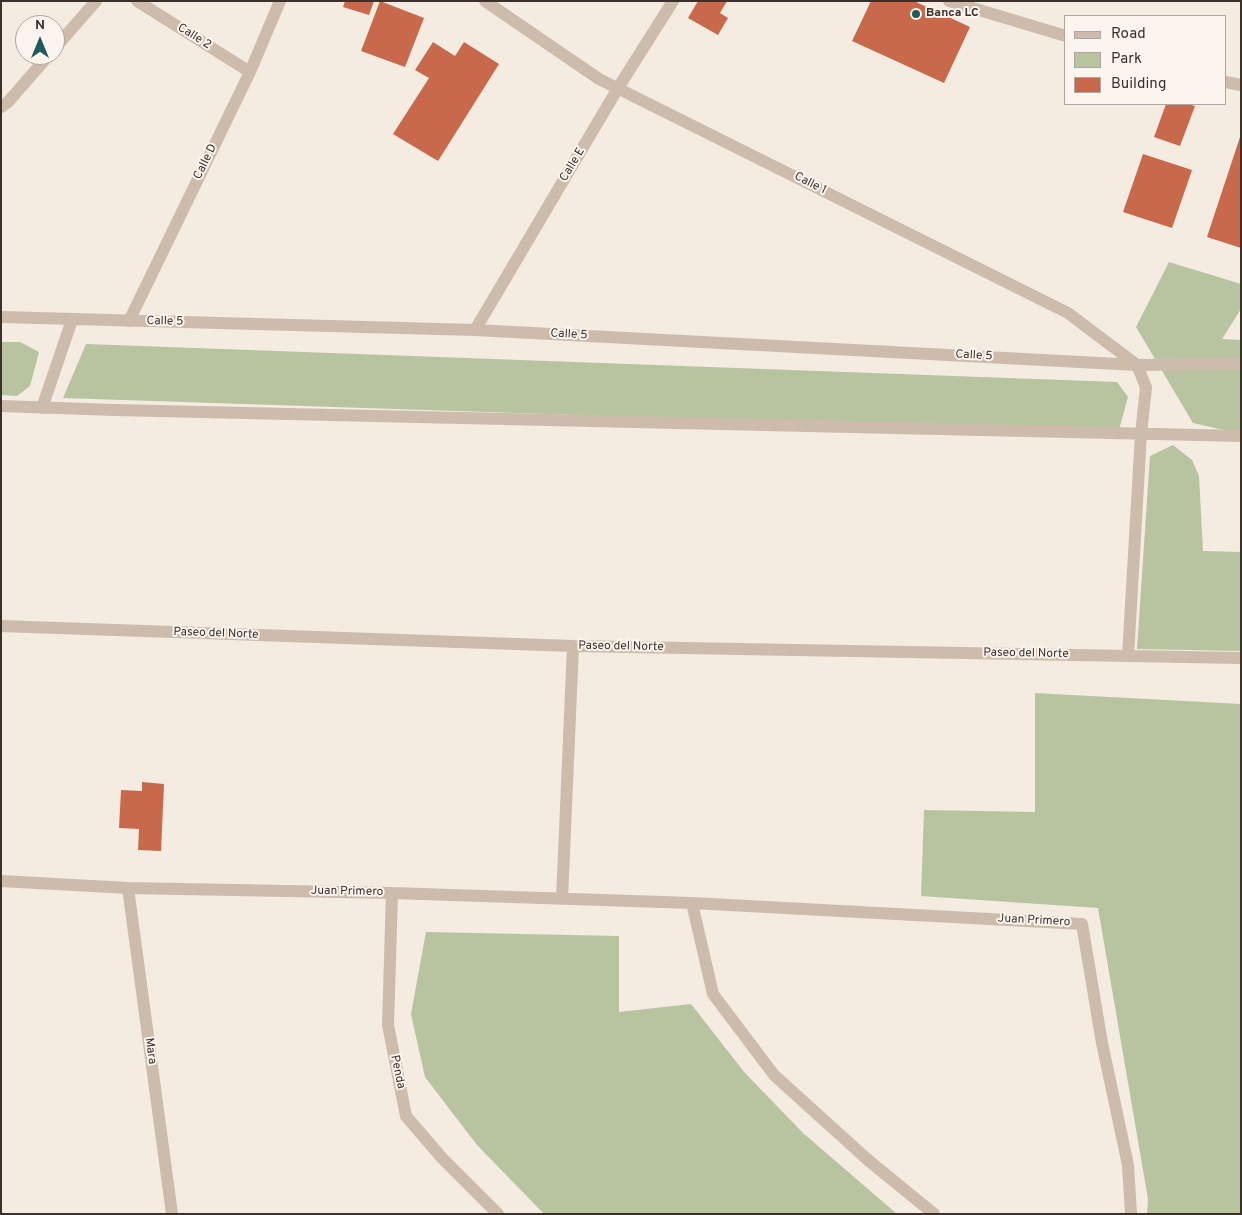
<!DOCTYPE html>
<html>
<head>
<meta charset="utf-8">
<style>
	body { margin:0 }
	#map { position:relative; width:1242px; height:1215px; overflow:hidden; background:#f4ebe1; font-family:Overpass,sans-serif }
	canvas { display:block }
	.frame { position:absolute; inset:0; border:2px solid #3b302b; pointer-events:none }
	.legend { position:absolute; left:1064px; top:15px; width:162px; height:90px; box-sizing:border-box; background:#fbf5ee; border:1px solid #aea6a0; margin:0; padding:6px 9px; list-style:none; font-size:15px; color:#3b302b }
	.legend li { display:flex; align-items:center; gap:10px; height:25px }
	.legend b { width:25px; border:1px solid #aea6a0 }
	.north { position:absolute; left:15px; top:15px; width:50px; height:50px; box-sizing:border-box; background:#fbf5ee; border:1px solid #aea6a0; border-radius:50%; rotate:0deg; font-size:14px; font-weight:700; line-height:20px; text-align:center; color:#3b302b }
	.north::after { content:''; display:block; margin:auto; width:18px; height:22px; background:#1f5a5e; clip-path:polygon(50% 0,100% 100%,50% 72%,0 100%) }
</style>
</head>
<body>
<div id="map">
<canvas width="1242" height="1215"></canvas>
<div class="frame"></div>
<ul class="legend">
<li><b style="height:6px;background:#cdbbac"></b>Road</li>
<li><b style="height:14px;background:#b8c4a0"></b>Park</li>
<li><b style="height:14px;background:#c8694b"></b>Building</li>
</ul>
<div class="north">N</div>
</div>
<script>
const c = document.querySelector('canvas').getContext('2d');
c.lineJoin = 'round';
function fillPath(path, color) {
  c.fillStyle = color;
  c.fill(path, 'evenodd');
}
function poly(rows) {
  const path = new Path2D();
  for (const r of rows) {
    path.moveTo(r[0], r[1]);
    for (let i = 2; i < r.length; i += 2) path.lineTo(r[i], r[i + 1]);
  }
  return path;
}
function stroke(path, color, width, dash) {
  c.strokeStyle = color;
  c.lineWidth = width;
  c.lineCap = dash ? 'butt' : 'round';
  c.setLineDash(dash || []);
  c.stroke(path);
}
function drawText(font, color, halo, rows, align = 'center') {
  c.font = font + ' Overpass,sans-serif';
  c.lineWidth = 4;
  c.setLineDash([]);
  c.textBaseline = 'middle';
  c.strokeStyle = halo;
  c.fillStyle = color;
  for (const [text, x, y, turn = 0] of rows) {
    c.save();
    c.translate(x, y);
    c.rotate((+turn || 0) * Math.PI / 180);
    c.textAlign = isNaN(turn) ? turn : align;
    if (halo) c.strokeText(text, 0, 0);
    c.fillText(text, 0, 0);
    c.restore();
  }
}
fillPath(poly([
	[1169,262,1241,284,1241,309,1222,339,1241,340,1241,434,1193,423,1136,327],
	[1,342,20,342,39,352,30,386,17,396,1,395],
	[86,344,1117,382,1128,397,1118,433,63,398],
	[1173,445,1192,460,1199,476,1203,551,1241,552,1241,651,1137,649,1150,456],
	[1035,693,1241,704,1241,1214,1147,1214,1148,1199,1098,908,921,896,924,810,1035,812],
	[426,932,619,936,619,1012,691,1004,745,1073,803,1133,897,1214,544,1214,477,1145,425,1077,411,1014]
]), '#b8c4a0');
fillPath(poly([
	[345,1,374,1,369,15,343,7],
	[380,1,424,18,405,67,361,51],
	[698,1,727,1,720,13,728,18,718,35,688,18],
	[871,1,914,1,970,27,944,83,852,41],
	[433,42,455,56,464,42,499,64,438,161,393,134,429,78,415,70],
	[1166,104,1187,104,1195,106,1180,146,1154,137],
	[1240,137,1241,137,1241,248,1207,237],
	[1143,154,1192,170,1172,228,1123,212],
	[142,782,164,784,161,851,138,850,139,829,119,828,121,790,142,791]
]), '#c8694b');
stroke(poly([
	[137,1,250,72],
	[485,1,599,79,1068,313,1137,365],
	[55,48,96,1],
	[1,107,8,102,49,55],
	[1,317,475,330,1137,365,1241,364],
	[129,321,250,72,280,1],
	[475,330,618,88,673,1],
	[1,406,115,410,1241,436],
	[42,408,72,320],
	[1,626,573,646,1241,658],
	[1128,656,1141,434,1146,387,1137,365],
	[1,881,128,888,392,893,692,903,1082,924,1102,1043,1128,1165,1131,1214],
	[128,888,172,1214],
	[392,893,388,1025,406,1116,442,1158,498,1214],
	[562,899,573,646],
	[692,903,713,994,774,1075,868,1160,934,1214]
]), '#cdbbac', 12);
stroke(poly([
	[949,1,1066,36],
	[1226,82,1241,85]
]), '#cdbbac', 12);
for (const [x, y, r, color] of [
	[916,14,5,"#1f5a5e"]
]) {
  const dot = new Path2D();
  dot.arc(x, y, r, 0, 2 * Math.PI);
  c.fillStyle = color;
  c.fill(dot);
  stroke(dot, '#fbf5ee', 2);
}
drawText('bold 12px', '#3b302b', '#fbf5ee', [
	["Banca LC",926,14]
], 'left');
drawText('12px', '#3b302b', '#fbf5ee', [
	["Calle 2",194,37,32],
	["Calle D",206,162,-64],
	["Calle E",573,165,-59],
	["Calle 1",810,184,27],
	["Calle 5",165,322,1],
	["Calle 5",569,335,3],
	["Calle 5",974,356,3],
	["Paseo del Norte",216,634,2],
	["Paseo del Norte",621,647,1],
	["Paseo del Norte",1026,654,1],
	["Juan Primero",347,892,1],
	["Juan Primero",1034,921,3],
	["Mara",150,1051,82],
	["Penda",397,1072,78]
]);
</script>
</body>
</html>
